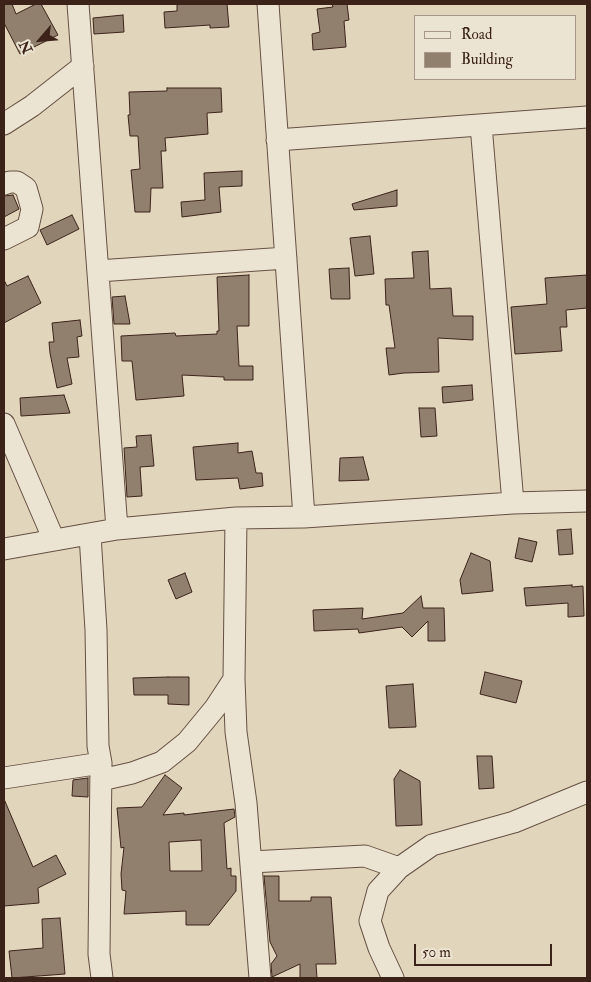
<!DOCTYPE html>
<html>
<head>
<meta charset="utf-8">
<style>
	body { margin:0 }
	#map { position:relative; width:591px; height:982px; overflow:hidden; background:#e1d6bc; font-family:"IM FELL Double Pica",serif }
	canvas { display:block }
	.frame { position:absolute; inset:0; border:5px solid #3c231a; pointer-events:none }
	.legend { position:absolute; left:414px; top:15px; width:162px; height:65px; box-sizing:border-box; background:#ece4d3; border:1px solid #a69789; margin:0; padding:6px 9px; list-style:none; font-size:15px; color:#3c231a }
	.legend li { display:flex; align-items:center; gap:10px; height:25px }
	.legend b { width:25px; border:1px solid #a69789 }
	.north { position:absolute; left:15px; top:15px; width:50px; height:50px; -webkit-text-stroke:4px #ece4d3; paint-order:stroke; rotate:243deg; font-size:14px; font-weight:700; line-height:20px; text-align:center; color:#3c231a }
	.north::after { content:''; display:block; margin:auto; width:18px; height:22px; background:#3c231a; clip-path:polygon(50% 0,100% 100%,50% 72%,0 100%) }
	.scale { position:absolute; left:414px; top:944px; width:138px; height:22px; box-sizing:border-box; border:2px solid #3c231a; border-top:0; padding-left:6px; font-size:15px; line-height:18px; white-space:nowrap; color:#3c231a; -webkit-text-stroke:4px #ece4d3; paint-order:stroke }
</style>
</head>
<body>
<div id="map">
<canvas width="591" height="982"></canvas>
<div class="frame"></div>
<ul class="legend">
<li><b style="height:6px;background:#ece4d3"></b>Road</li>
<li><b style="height:14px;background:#92806e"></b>Building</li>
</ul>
<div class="north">N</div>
<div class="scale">50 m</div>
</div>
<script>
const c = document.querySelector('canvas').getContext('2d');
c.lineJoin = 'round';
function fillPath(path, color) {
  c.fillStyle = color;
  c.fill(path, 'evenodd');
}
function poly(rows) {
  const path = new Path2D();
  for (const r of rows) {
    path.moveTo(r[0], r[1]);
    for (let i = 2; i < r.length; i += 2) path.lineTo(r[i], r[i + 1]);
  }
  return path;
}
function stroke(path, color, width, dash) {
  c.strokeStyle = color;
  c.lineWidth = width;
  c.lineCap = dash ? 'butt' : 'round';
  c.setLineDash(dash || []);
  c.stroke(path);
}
const building = poly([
	[4,4,12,4,16,14,36,4,41,4,58,35,20,54,4,23,4,4],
	[177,4,227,4,229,27,210,28,210,25,165,28,164,12,177,11,177,4],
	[332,4,347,4,349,20,344,21,346,47,313,50,312,34,320,32,317,9,333,7,332,4],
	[123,15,124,32,94,34,93,18,123,15],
	[167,88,221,88,222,112,207,113,208,134,165,138,166,151,161,151,163,188,151,188,150,212,135,212,131,170,140,169,138,136,130,136,128,115,130,115,129,92,167,91,167,88],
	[242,171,242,186,219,187,221,212,182,217,181,202,205,200,204,173,242,171],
	[397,190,397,206,354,210,352,204,397,190],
	[13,195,19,209,4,217,4,196,13,195],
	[72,215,79,229,47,245,40,230,72,215],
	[370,236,374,274,355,276,350,238,370,236],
	[428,251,430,289,451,288,453,316,473,316,473,340,438,338,439,372,404,373,389,375,386,348,395,348,389,305,386,305,385,279,414,278,412,252,428,251],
	[349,268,350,299,331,299,329,269,349,268],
	[249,275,249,326,237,326,239,366,253,366,253,380,224,380,224,377,182,375,184,396,136,400,132,361,122,361,121,336,175,333,176,336,217,334,217,331,219,331,217,277,249,275],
	[587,275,587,308,566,310,567,327,560,327,562,351,515,354,511,307,547,304,545,278,587,275],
	[28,276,41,303,4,323,4,280,7,286,28,276],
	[125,296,130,324,114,324,112,297,125,296],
	[80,320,82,336,77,337,79,357,67,358,72,384,57,388,50,353,49,342,54,342,52,323,80,320],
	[472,385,473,400,443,403,442,387,472,385],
	[64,395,70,413,21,416,20,398,64,395],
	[419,408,435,408,437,436,421,437,419,408],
	[151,435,154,466,140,467,142,496,127,497,124,448,137,447,136,436,151,435],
	[238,443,238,453,252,451,256,473,262,473,263,486,240,489,238,478,196,480,193,447,238,443],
	[363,457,369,480,339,481,340,458,363,457],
	[571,529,573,554,559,555,557,530,571,529],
	[519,538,537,542,532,562,515,558,519,538],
	[471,553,490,561,493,591,462,594,460,580,471,553],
	[185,573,192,592,176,599,168,580,185,573],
	[572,585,572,587,583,586,584,616,568,617,568,603,526,606,524,588,572,585],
	[421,596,423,608,444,608,445,641,428,641,428,621,412,637,402,627,359,633,358,629,314,631,313,610,363,608,362,619,403,613,421,596],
	[485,672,522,681,516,703,480,694,485,672],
	[168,677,189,677,189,705,168,704,168,695,134,695,133,678,168,677],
	[413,684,416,727,389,728,386,686,413,684],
	[477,756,492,756,494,788,479,789,477,756],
	[400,770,420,781,422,825,396,826,394,779,400,770],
	[165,775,182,788,163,815,184,813,184,815,234,809,235,817,224,823,227,869,231,868,231,876,236,876,236,891,209,925,186,925,186,911,124,914,126,891,122,890,121,874,124,847,121,848,117,808,142,807,165,775],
	[201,840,202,871,170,871,169,842,201,840],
	[88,778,88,797,72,796,73,780,88,778],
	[4,799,33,867,56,855,66,874,38,888,39,903,4,906,4,799],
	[264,876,279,876,279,901,311,901,311,897,331,897,336,964,316,964,317,978,300,978,300,964,272,977,271,964,277,956,270,942,264,876],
	[60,918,65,974,12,978,9,951,43,948,42,919,60,918]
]);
fillPath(building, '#92806e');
stroke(building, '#3c231a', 1);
const street = poly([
	[78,4,117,529],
	[268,4,304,517],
	[4,124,32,106,83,66],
	[481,125,513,503],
	[277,140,587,117],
	[4,184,10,182,17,182,26,188,32,209,28,227,4,239],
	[98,271,286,258],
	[4,424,54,540],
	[236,518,234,679,236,732,246,803,260,978],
	[90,535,96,630,98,746,101,763,99,954,102,978],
	[4,549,117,529,236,518,304,517,513,503,587,501],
	[4,778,101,763],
	[101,780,132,773,162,762,187,742,215,708,234,679],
	[251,862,365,856,399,868],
	[393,978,379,948,370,921,378,891,399,868,432,845,514,822,587,792]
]);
stroke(street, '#655042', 23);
stroke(street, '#ece4d3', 21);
</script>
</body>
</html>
